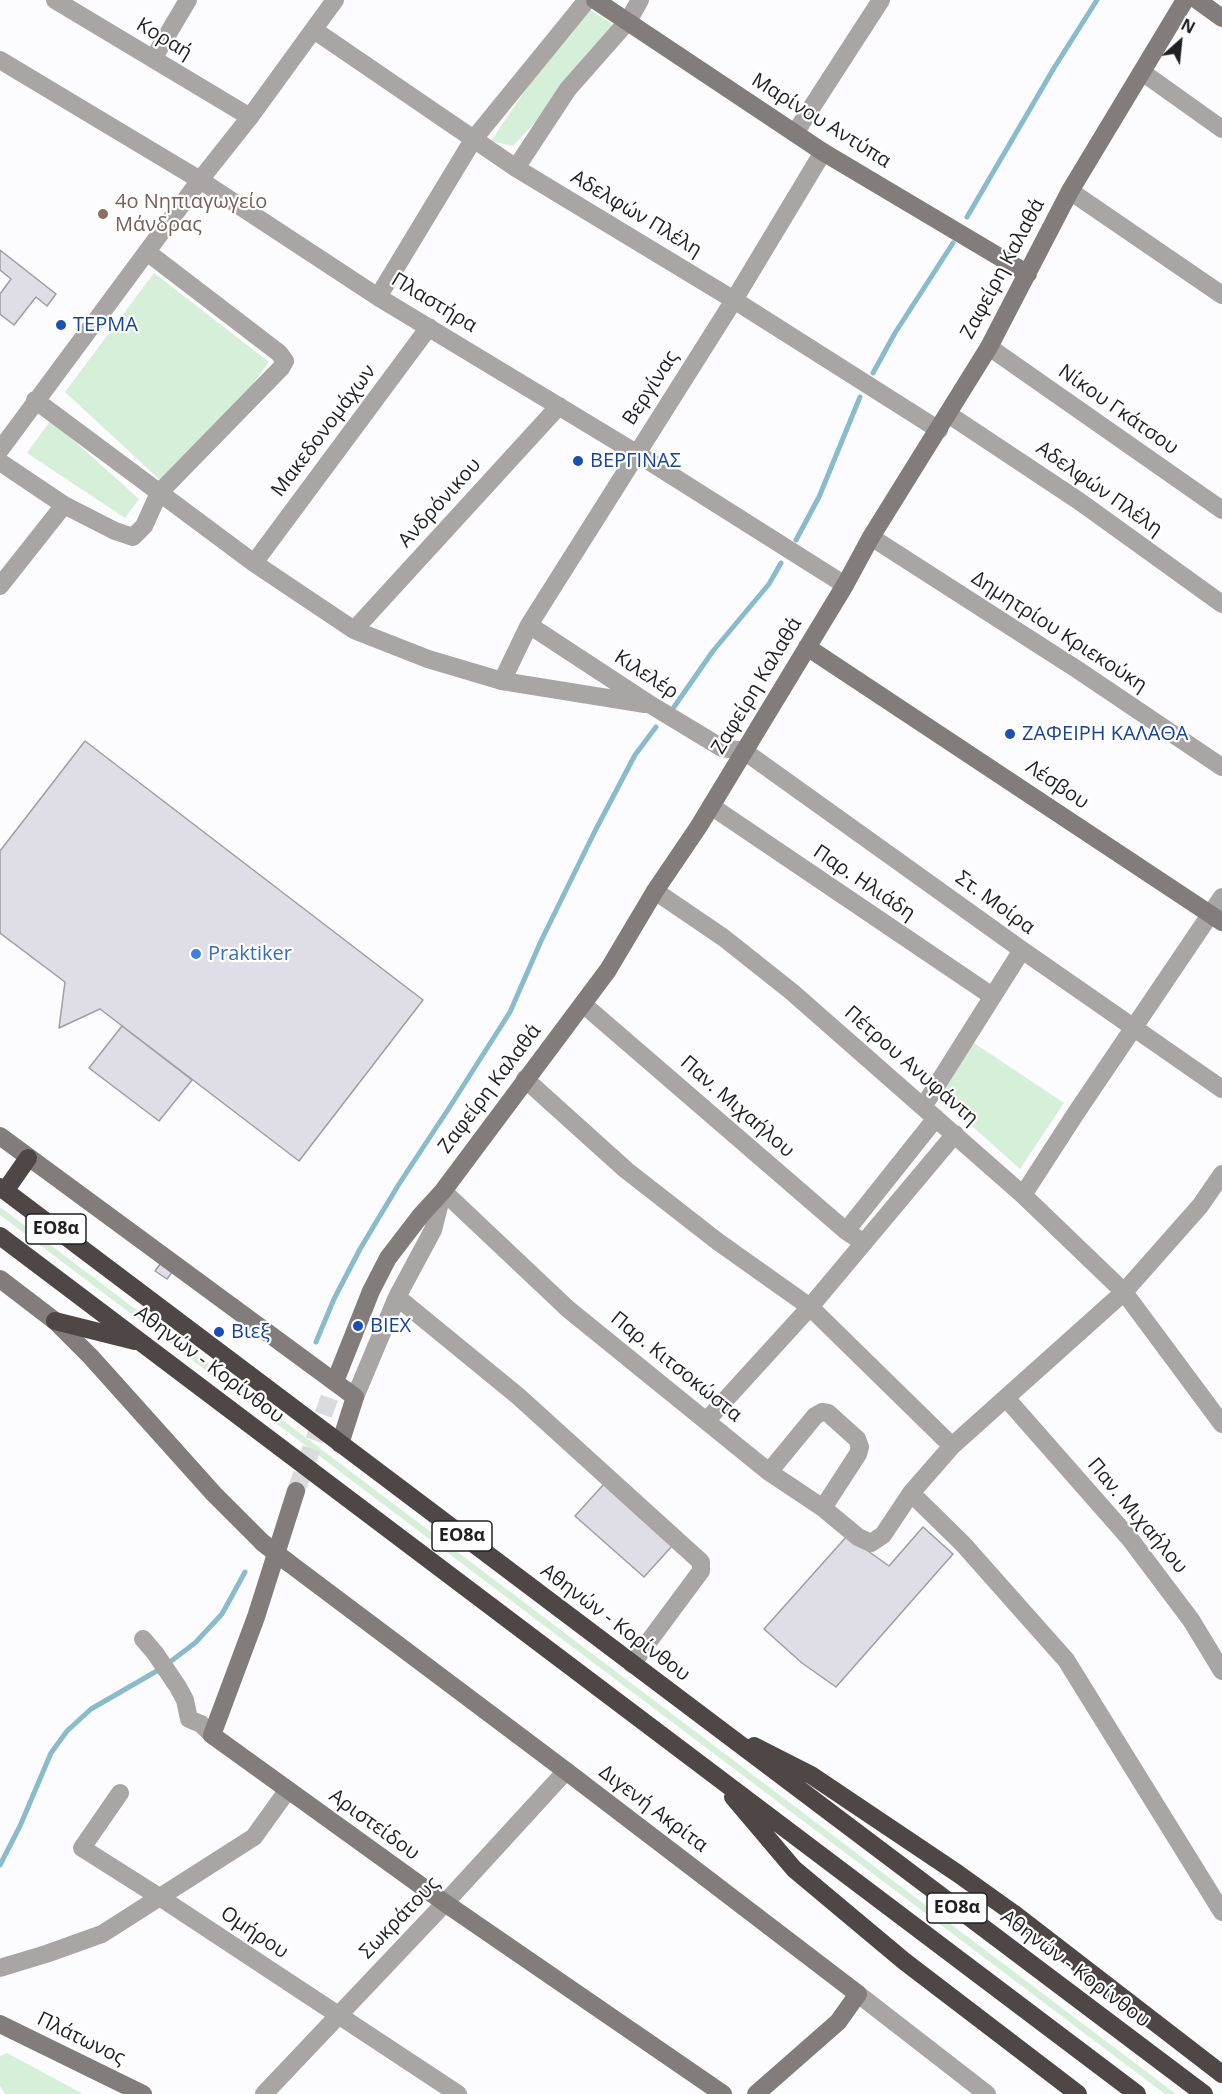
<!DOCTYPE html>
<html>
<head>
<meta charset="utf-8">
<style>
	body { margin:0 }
	#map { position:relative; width:1222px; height:2094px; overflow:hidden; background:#fcfbfe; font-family:"Open Sans",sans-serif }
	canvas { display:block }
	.north { position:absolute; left:1150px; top:12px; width:60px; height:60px; -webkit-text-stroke:4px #fff; paint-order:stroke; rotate:27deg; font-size:16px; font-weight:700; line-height:24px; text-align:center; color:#1f1f22 }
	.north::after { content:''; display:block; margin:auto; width:21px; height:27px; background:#1f1f22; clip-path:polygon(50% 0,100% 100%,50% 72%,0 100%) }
</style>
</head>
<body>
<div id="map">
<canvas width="1222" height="2094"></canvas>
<div class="north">N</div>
</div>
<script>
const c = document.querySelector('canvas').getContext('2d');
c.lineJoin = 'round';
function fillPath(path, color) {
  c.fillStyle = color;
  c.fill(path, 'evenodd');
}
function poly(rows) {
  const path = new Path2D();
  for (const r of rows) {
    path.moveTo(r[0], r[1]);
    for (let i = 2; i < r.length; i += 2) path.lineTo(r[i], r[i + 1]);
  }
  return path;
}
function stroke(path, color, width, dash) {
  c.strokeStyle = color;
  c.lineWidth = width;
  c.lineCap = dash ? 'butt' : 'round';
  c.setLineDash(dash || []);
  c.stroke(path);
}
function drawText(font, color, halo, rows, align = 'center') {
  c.font = font + ' "Open Sans",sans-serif';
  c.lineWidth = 4.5;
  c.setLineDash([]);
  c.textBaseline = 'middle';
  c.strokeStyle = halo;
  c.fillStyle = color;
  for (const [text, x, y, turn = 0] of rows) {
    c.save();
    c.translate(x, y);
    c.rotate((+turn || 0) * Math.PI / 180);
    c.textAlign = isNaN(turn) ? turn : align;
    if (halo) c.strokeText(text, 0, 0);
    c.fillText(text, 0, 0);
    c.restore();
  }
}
fillPath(poly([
	[583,5,621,30,513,146,491,141],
	[154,273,269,362,224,423,160,480,65,392],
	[51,420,139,499,125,518,27,453],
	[974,1043,1064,1103,1020,1169,937,1095],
	[0,1207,1176,2094,1165,2094,0,1215],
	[7,2053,83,2094,5,2094,0,2086,0,2056]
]), '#d5efd9');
stroke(poly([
	[967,217,1054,68,1097,0],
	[873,373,895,333,953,243],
	[796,540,819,497,860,397],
	[674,707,713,651,769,584,781,563],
	[316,1342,334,1299,360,1249,399,1184,451,1105,510,1012,541,941,595,831,635,755,656,727],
	[0,1865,20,1826,51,1753,67,1731,91,1709,162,1668,195,1643,222,1614,245,1572]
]), '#89bbcc', 5);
const building = poly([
	[0,250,56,294,47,306,36,297,14,325,0,314,0,294,11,279,0,270,0,250],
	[85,741,423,1000,299,1161,100,1009,59,1028,65,982,0,933,0,851,85,741],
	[122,1026,192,1080,159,1121,89,1068,122,1026],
	[163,1260,175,1268,167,1279,155,1271,163,1260],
	[604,1484,673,1545,644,1577,575,1516,604,1484],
	[923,1527,953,1554,836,1687,802,1663,764,1629,847,1536,889,1566,923,1527]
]);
fillPath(building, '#dfdde5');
stroke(building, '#9f9da5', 1.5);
stroke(poly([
	[296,1491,338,1374]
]), '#dbdadd', 18, [18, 9]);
stroke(poly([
	[55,0,250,117],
	[314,30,516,168,734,300,939,430],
	[153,59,188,0],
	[0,60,200,180,378,297,636,453,845,585],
	[1142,72,1222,129],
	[795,133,881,0],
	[516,168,568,89,628,21,640,0],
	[1070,191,1222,295],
	[378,297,473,140,587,0],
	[989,347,1222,510],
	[35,400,254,563,354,630,428,659,502,681,645,704],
	[948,414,1079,501,1222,604],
	[0,450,200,180,250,117,335,0],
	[0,462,64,505,115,531,133,537,144,526,159,493,281,368,285,361,279,353,147,252],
	[871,537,1078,670,1222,767],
	[254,563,429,327],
	[0,586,64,505],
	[529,625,651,705,722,748,744,751,1022,950,1222,1089],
	[354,630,559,406],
	[502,681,529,625,734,300,823,152],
	[711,806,992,996],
	[655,891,724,938,792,992,1023,1195,1124,1292,1222,1424],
	[583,1004,846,1231,864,1243],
	[525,1079,626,1170,717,1241,810,1307,952,1446],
	[923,1107,1022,950],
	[1023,1195,1076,1113,1222,897],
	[846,1231,936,1118],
	[397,1297,518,1396,701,1562,701,1571,632,1664],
	[355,1397,397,1297,433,1230,443,1191,568,1309,769,1472,823,1508,858,1537,871,1543,883,1535,911,1493,952,1446,1124,1292,1200,1206,1222,1174],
	[1006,1398,1130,1539,1191,1620,1222,1671],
	[707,1420,810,1307,955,1134],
	[769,1472,815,1416,822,1412,828,1413,857,1439,860,1447,858,1454,823,1508],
	[911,1493,963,1544,1066,1660,1222,1912],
	[143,1639,155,1653,178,1687,185,1700,189,1719,201,1724,212,1735],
	[120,1793,82,1848,161,1898,458,2094],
	[0,1968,46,1954,102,1934,254,1837,287,1791],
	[858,1994,987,2094],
	[264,2094,445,1903,566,1771]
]), '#a9a5a5', 18);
stroke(poly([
	[595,0,823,152,1028,274],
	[1197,0,1222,18],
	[807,647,1222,922],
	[0,1136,355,1397,340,1444],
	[0,1279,55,1321,91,1357,214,1494,263,1543],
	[338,1374,371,1291,388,1258,421,1215,443,1191,608,970,655,891,699,826,845,585,871,537,989,347,1070,191,1185,0],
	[296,1491,256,1617,212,1735,445,1903,723,2094],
	[289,1563,566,1771,858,1994,838,2022,756,2094],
	[0,2024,143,2094]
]), '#827c7b', 18);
stroke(poly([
	[0,1187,1204,2094],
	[5,1191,28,1158],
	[0,1236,1137,2094],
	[55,1321,135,1341],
	[754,1746,811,1775,957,1873,1013,1913,1222,2074],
	[733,1797,794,1869,904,1961,1078,2094]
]), '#4e4746', 18);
stroke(poly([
	[263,1543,289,1563]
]), '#827c7b', 18);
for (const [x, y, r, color] of [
	[103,214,6,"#8d6e63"],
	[61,325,6,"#1a4fb4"],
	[578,461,6,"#1a4fb4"],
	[1010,734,6,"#1a4fb4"],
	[196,954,6,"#3f7fe0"],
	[358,1326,6,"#1a4fb4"],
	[219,1332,6,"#1a4fb4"]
]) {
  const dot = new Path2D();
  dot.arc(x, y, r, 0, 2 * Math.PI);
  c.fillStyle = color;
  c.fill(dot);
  stroke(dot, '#fff', 2);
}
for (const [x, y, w] of [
	[56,1229,60],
	[462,1536,60],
	[957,1908,60]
]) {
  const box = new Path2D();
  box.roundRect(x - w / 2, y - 15, w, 30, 4.5);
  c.fillStyle = '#fff';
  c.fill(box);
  stroke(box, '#1f1f22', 1.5);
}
drawText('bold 18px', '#1f1f22', null, [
	["ΕΟ8α",56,1229],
	["ΕΟ8α",462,1536],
	["ΕΟ8α",957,1908]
]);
drawText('20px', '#1f1f22', '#fff', [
	["Κοραή",164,39,31],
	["Μαρίνου Αντύπα",821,121,32],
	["Αδελφών Πλέλη",636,214,31],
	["Ζαφείρη Καλαθά",1003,269,-62],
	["Πλαστήρα",434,303,31],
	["Βεργίνας",651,388,-57],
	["Νίκου Γκάτσου",1118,410,35],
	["Μακεδονομάχων",324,431,-53],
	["Αδελφών Πλέλη",1099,489,35],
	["Ανδρόνικου",440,503,-48],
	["Δημητρίου Κριεκούκη",1059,632,33],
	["Κιλελέρ",646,675,33],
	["Ζαφείρη Καλαθά",757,686,-59],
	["Λέσβου",1057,785,34],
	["Παρ. Ηλιάδη",864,883,34],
	["Στ. Μοίρα",995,903,36],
	["Πέτρου Ανυφάντη",911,1066,41],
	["Ζαφείρη Καλαθά",490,1089,-53],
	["Παν. Μιχαήλου",737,1107,41],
	["Αθηνών - Κορίνθου",209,1365,37],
	["Παρ. Κιτσοκώστα",676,1367,39],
	["Παν. Μιχαήλου",1137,1516,50],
	["Αθηνών - Κορίνθου",615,1623,37],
	["Διγενή Ακρίτα",653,1809,37],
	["Αριστείδου",374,1825,36],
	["Σωκράτους",400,1918,-46],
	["Ομήρου",254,1933,34],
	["Αθηνών - Κορίνθου",1075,1969,37],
	["Πλάτωνος",81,2039,26]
]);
drawText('20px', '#785e54', '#fff', [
	["4ο Νηπιαγωγείο",115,202],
	["Μάνδρας",115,225]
], 'left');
drawText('20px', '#164399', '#fff', [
	["ΤΕΡΜΑ",73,325],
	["ΒΕΡΓΙΝΑΣ",590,461],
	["ΖΑΦΕΙΡΗ ΚΑΛΑΘΑ",1022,734],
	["ΒΙΕΧ",370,1326],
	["Βιεξ",231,1332]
], 'left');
drawText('20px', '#366cbe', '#fff', [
	["Praktiker",208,954]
], 'left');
</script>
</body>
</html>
